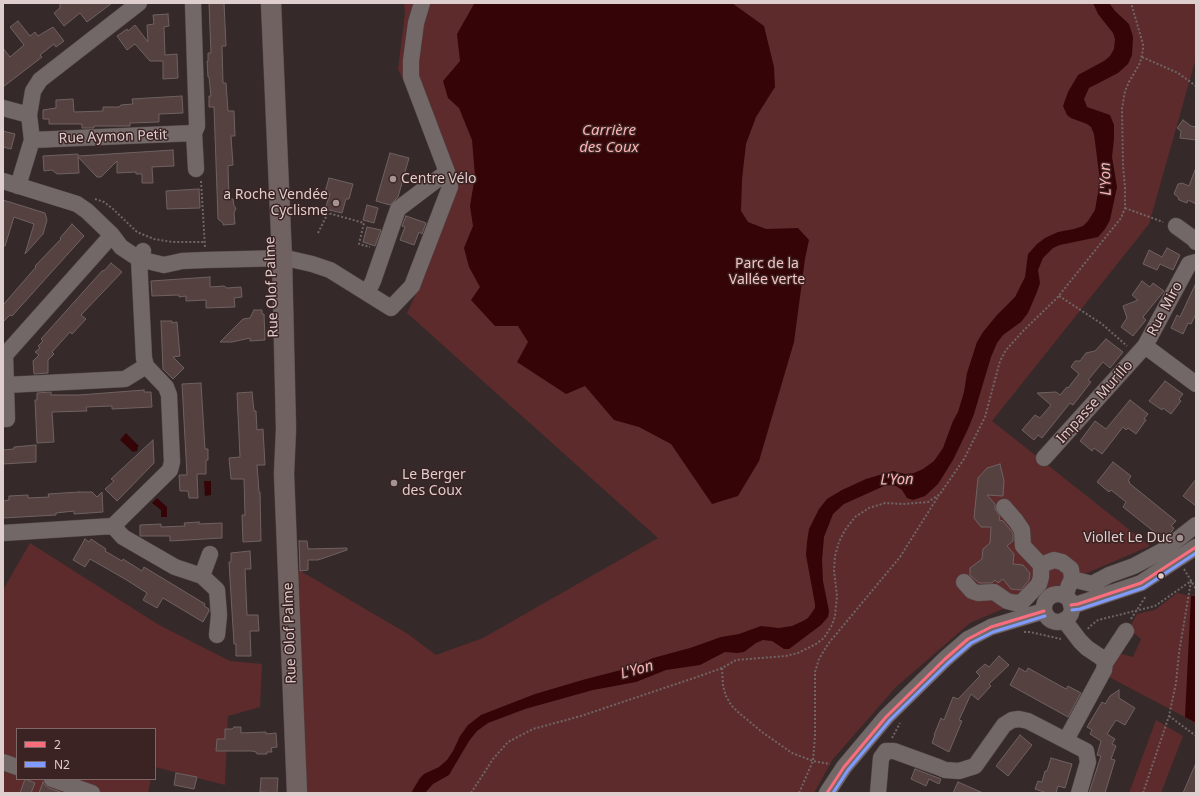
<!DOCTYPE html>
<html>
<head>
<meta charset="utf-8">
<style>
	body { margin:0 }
	#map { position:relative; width:1199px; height:796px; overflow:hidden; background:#362929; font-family:"Noto Sans",sans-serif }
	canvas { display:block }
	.frame { position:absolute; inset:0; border:4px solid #dfcece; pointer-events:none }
	.legend { position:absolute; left:16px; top:728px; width:140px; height:52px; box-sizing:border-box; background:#3c2323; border:1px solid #7d6767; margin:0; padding:5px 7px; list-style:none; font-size:12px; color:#dfcece }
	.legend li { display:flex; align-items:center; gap:8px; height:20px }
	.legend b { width:20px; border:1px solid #7d6767 }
</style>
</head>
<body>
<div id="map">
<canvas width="1199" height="796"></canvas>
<div class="frame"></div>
<ul class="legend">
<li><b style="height:5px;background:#fb6d7d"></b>2</li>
<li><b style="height:5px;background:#809bff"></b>N2</li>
</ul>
</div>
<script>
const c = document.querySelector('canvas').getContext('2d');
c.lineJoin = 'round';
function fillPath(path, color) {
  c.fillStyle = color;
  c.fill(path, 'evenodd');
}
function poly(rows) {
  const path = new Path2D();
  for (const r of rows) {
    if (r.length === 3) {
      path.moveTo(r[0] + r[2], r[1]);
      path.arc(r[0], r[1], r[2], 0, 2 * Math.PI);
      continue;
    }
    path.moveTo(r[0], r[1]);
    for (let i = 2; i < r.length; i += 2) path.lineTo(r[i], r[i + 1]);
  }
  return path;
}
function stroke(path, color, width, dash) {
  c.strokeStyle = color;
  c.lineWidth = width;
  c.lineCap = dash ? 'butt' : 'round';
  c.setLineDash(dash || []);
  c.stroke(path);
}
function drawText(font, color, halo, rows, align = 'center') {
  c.font = font + ' "Noto Sans",sans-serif';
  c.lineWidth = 3;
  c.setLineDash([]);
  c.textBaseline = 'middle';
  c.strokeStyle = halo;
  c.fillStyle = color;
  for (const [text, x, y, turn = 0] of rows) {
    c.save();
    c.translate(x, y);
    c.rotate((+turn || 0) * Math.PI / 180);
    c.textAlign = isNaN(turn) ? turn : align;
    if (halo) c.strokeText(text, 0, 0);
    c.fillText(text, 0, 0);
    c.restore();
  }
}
fillPath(poly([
	[404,3,1196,3,1196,58,1149,224,992,421,1150,546,970,623,896,687,833,759,814,793,306,793,297,569,408,634,436,655,483,638,658,538,407,313,428,268,456,188,398,69,405,14],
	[30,543,159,625,230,661,262,664,260,707,228,716,225,785,155,767,155,729,17,729,17,779,151,779,148,793,3,793,3,590],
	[1177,593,1191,596,1196,595,1196,724,1185,717,1107,676,1118,653,1133,657,1141,639,1129,629,1137,614,1155,610],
	[1156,720,1183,736,1161,793,1129,793]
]), '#5e2b2c');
fillPath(poly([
	[480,3,732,3,764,26,774,67,775,87,756,117,746,144,742,179,741,211,748,222,766,229,798,228,809,240,805,259,794,342,759,461,738,496,712,504,671,444,639,427,614,420,585,386,566,394,517,362,528,342,518,326,495,326,471,300,480,287,469,267,464,248,473,226,470,206,475,176,472,140,459,108,448,98,443,81,460,61,457,34,474,4],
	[1093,3,1109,3,1115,11,1129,24,1133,37,1132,55,1128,64,1118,73,1089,88,1084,99,1087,107,1110,115,1114,125,1114,139,1112,157,1117,187,1110,220,1105,229,1098,237,1060,245,1053,248,1043,258,1038,270,1040,283,1037,292,1028,313,1021,322,1003,335,997,343,991,357,974,414,968,429,953,460,938,484,925,496,913,500,907,498,902,490,896,486,891,485,884,486,844,504,833,514,824,537,822,560,823,581,829,611,828,617,821,625,789,649,784,649,772,641,763,640,756,643,744,652,737,653,725,652,700,665,666,670,636,682,593,690,525,709,488,723,477,731,469,741,449,775,433,784,425,793,411,793,420,778,424,774,439,767,447,760,453,751,460,736,468,725,481,715,535,694,586,679,621,670,638,665,653,658,690,648,721,637,739,634,761,626,779,628,792,626,803,621,808,618,815,608,815,604,806,555,807,542,809,529,819,509,827,499,842,490,866,479,893,471,905,474,914,473,923,469,934,461,943,448,953,421,958,412,964,392,967,373,977,342,983,332,997,315,1015,297,1025,277,1028,254,1037,244,1045,238,1058,232,1074,229,1083,226,1088,221,1095,210,1100,181,1094,134,1091,127,1087,124,1071,118,1067,115,1063,106,1068,92,1078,75,1104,61,1110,56,1114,49,1115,39,1113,33,1098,14],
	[126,433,139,446,137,448,138,449,136,452,135,451,133,452,120,440],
	[204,481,211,481,211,495,205,496],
	[157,498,167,507,167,517,161,517,161,510,152,503],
	[1191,596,1196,596,1196,723,1185,717]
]), '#340407');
const building = poly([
	[60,3,112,3,87,22,80,13,64,26,54,13,60,8,60,3],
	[209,3,224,3,226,46,222,46,223,83,226,83,228,111,234,111,235,136,231,136,233,165,228,166,229,199,233,199,234,206,236,208,234,213,235,224,223,225,223,223,218,219,214,107,209,107,209,96,211,96,209,77,208,77,207,61,208,61,208,53,211,53,209,3],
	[168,14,169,26,164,27,165,55,177,54,178,78,163,79,163,61,150,61,135,44,127,50,117,36,127,29,128,31,135,25,148,42,147,25,154,24,153,15,168,14],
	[18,21,30,36,35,32,38,36,53,27,64,41,56,47,54,44,40,55,42,57,3,87,3,48,10,57,24,45,10,27,18,21],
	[182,96,183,113,159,114,159,122,130,123,130,126,94,126,94,128,82,128,82,124,49,124,49,119,43,119,43,110,56,108,56,100,73,99,74,112,103,111,103,107,119,107,121,105,133,104,132,99,182,96],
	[1183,120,1191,126,1196,127,1196,140,1180,138,1181,131,1177,128,1183,120],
	[3,131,15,134,11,149,3,147,3,131],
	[173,150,174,166,152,167,153,183,142,183,142,174,136,174,136,172,117,173,117,161,101,177,97,177,78,157,79,173,57,174,52,170,44,171,43,156,78,154,78,156,173,150],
	[390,153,409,158,398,197,390,205,376,201,390,153],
	[1195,170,1196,170,1196,204,1188,200,1187,203,1179,200,1178,197,1174,194,1178,184,1182,183,1189,186,1195,170],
	[329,178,353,184,349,199,346,199,342,213,325,209,330,194,325,192,329,178],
	[199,189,200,208,167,209,166,191,199,189],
	[3,200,45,213,47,220,43,234,25,254,34,224,14,217,5,246,3,246,3,200],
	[367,205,378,208,374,223,363,220,367,205],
	[406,216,426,223,422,234,419,232,414,245,400,240,405,227,402,226,406,216],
	[72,224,84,236,12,316,10,315,3,322,3,305,36,267,35,266,61,239,60,238,72,224],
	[367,227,381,230,375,246,363,242,367,227],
	[1167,248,1180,255,1173,270,1160,264,1157,270,1143,264,1149,250,1162,257,1167,248],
	[111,263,122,272,81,315,86,319,72,334,70,332,52,352,54,354,48,360,48,373,34,374,33,361,39,355,35,352,40,348,38,346,43,341,41,339,102,271,105,270,111,263],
	[210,277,210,287,224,286,227,288,241,287,242,297,234,298,235,307,206,308,206,300,186,301,186,296,179,297,179,295,152,296,151,281,210,277],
	[1142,281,1150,287,1153,283,1164,291,1143,317,1146,320,1133,336,1121,327,1127,318,1123,306,1138,300,1132,295,1142,281],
	[1196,283,1196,314,1191,324,1188,323,1183,334,1171,328,1177,315,1180,317,1196,283],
	[254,310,262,310,262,314,264,314,265,340,250,341,250,338,232,342,220,342,243,319,250,318,254,310],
	[161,321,172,321,172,323,177,322,180,356,173,357,184,368,173,379,163,369,161,321],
	[1106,339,1123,352,1110,368,1103,362,1088,380,1091,382,1073,405,1070,403,1042,438,1038,435,1034,440,1022,430,1035,415,1040,418,1051,405,1037,393,1056,392,1060,395,1067,387,1068,388,1079,374,1071,367,1075,361,1080,361,1086,353,1095,351,1106,339],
	[1165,381,1183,394,1179,399,1181,401,1171,414,1163,408,1162,410,1149,401,1165,381],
	[201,383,205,449,208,449,208,460,206,460,206,474,197,474,198,498,189,498,188,491,180,491,179,475,187,475,182,384,201,383],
	[144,390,144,392,151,392,152,407,112,409,112,406,86,407,87,411,52,412,54,442,37,443,35,400,37,400,37,393,51,392,51,395,79,395,144,390],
	[252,392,254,411,256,411,257,430,263,429,265,465,257,465,259,492,260,492,261,541,243,542,242,515,245,515,244,479,231,479,229,458,240,457,237,393,252,392],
	[1130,400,1148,414,1144,419,1146,420,1136,434,1128,428,1126,430,1123,427,1102,454,1094,448,1092,451,1080,441,1095,421,1106,429,1130,400],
	[153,440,154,463,117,501,105,489,114,481,111,479,153,440],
	[36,445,36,462,3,464,3,450,14,449,14,447,36,445],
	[1113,462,1131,476,1128,481,1130,482,1129,483,1176,521,1171,526,1174,528,1172,531,1168,535,1166,533,1162,538,1123,507,1126,502,1111,490,1109,492,1097,482,1113,462],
	[1000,464,1004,481,1003,496,987,495,995,504,995,509,1000,516,999,520,1003,521,1013,533,1013,541,1007,546,1014,554,1013,564,1023,565,1030,573,1029,580,1021,590,1011,589,1003,579,998,583,995,580,992,583,979,583,970,575,970,568,982,559,983,549,990,543,991,527,981,527,974,518,978,478,987,468,1000,464],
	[1196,479,1196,506,1183,496,1196,479],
	[79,492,92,492,97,497,102,492,103,512,74,514,74,511,56,513,56,515,3,518,3,501,9,500,9,496,28,495,28,498,49,497,48,494,79,492],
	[199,522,199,524,222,523,222,538,170,541,170,536,140,536,140,525,161,524,161,527,185,526,184,523,199,522],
	[85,539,89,542,91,539,106,549,105,551,122,561,123,559,142,571,144,567,205,604,204,606,209,609,209,611,203,622,163,598,157,608,143,600,147,593,125,579,90,559,85,567,73,560,85,539],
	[299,541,307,541,308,549,347,548,347,550,318,560,308,560,308,570,300,571,299,541],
	[250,551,251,569,245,569,247,615,258,615,259,631,250,631,251,656,236,656,236,644,234,644,229,562,231,562,231,553,250,551],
	[999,656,1009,665,989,684,991,686,978,700,971,694,959,720,962,721,949,752,932,743,935,735,934,735,941,718,944,720,953,697,958,699,980,676,976,672,985,664,989,667,999,656],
	[1019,668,1026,672,1028,668,1066,689,1068,686,1081,693,1068,717,1010,685,1019,668],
	[1119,690,1119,698,1135,708,1125,725,1116,720,1107,734,1115,739,1112,744,1116,746,1111,759,1115,760,1105,793,1089,793,1101,756,1097,755,1101,741,1090,734,1092,730,1087,727,1102,702,1105,704,1110,696,1119,690],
	[234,727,241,727,241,733,266,732,266,734,276,733,277,747,271,748,272,752,267,752,267,754,257,754,256,752,252,751,216,751,217,739,225,739,225,729,232,729,234,727],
	[1020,735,1032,745,1008,776,996,766,1020,735],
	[1051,758,1072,764,1065,788,1058,786,1056,793,1047,793,1035,789,1038,781,1042,782,1045,771,1047,771,1051,758],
	[1196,763,1196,793,1183,793,1196,763],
	[915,769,941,779,939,784,929,779,926,786,911,779,915,769],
	[176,773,197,777,194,789,174,785,176,773],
	[261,778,278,778,277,793,260,792,261,778],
	[25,779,35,783,31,793,20,793,25,779],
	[43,782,45,785,49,788,63,793,39,793,43,782],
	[958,782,983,793,953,793,958,782]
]);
fillPath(building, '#564141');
stroke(building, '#6e6261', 1);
const minor = poly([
	[193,3,197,126,194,133,196,169],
	[3,108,29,115],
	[32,140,194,133],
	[3,181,77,204,87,211,112,235,121,247,139,259,164,265,182,261,205,260,286,258,312,264,330,270,391,308,412,286,450,187,447,172,411,77,411,61,416,23,422,3],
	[18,186,32,140,29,115,33,91,40,80,139,3],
	[1176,226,1194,239,1196,242],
	[1196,262,1189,264,1145,346,1196,384],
	[367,293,373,281,398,209,447,172],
	[5,355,112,235],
	[6,385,125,379,146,366],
	[3,419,7,419,5,355],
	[1044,458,1145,346],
	[1004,507,1016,521,1022,530,1023,546,1041,565,1054,560,1062,562,1071,569,1072,579,1069,585,1065,596],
	[113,526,123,537,175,567,202,576,217,590,219,615,217,635],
	[3,533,113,526,170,470,172,462,169,395,166,387,146,366,144,358,139,259,143,251],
	[202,576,210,554],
	[1072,579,1092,584,1109,575,1134,566,1164,550,1196,525],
	[964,582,972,591,978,593,994,592,1007,601,1015,603,1022,602,1039,584,1041,577,1041,565],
	[1058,608,14],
	[1071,605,1078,604,1141,583,1196,547],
	[1064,620,1080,641,1087,648,1102,658,1105,663,1104,670,1066,740],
	[1105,663,1126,631],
	[3,762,17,767],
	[52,779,92,793],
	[827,793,844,767,886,717,945,659,968,639,991,627,1044,611],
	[878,793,881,758,886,751,894,751,938,767,945,770,959,771,975,766,1004,725,1012,720,1019,719,1028,721,1086,751,1088,762,1079,793]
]);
const major = poly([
	[271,3,282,258,286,429,284,474,297,793]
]);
stroke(minor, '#534747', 17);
stroke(major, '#534747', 21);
stroke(poly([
	[1142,57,1178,73,1196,86],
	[201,181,205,247],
	[95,199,104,202,113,209,137,232,154,239,172,242,204,242],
	[1125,208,1163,222],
	[318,233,328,213,364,223,359,244,370,247],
	[1059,296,1102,324,1127,346],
	[1184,569,1196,589],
	[1131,619,1146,596],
	[1088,629,1089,627,1098,620,1155,606,1191,581],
	[1024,632,1030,632,1061,639],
	[722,668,723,686,726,696,731,705,739,713,762,732,792,753,813,761,830,764],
	[1169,716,1196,736],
	[892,738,900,723],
	[471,793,493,759,508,742,533,729,581,716,697,677,722,668,736,660,786,656,798,653,816,644,824,638,832,625,835,616,837,596,834,570,835,556,839,542,845,530,855,517,869,508,885,503,903,504,928,502,940,494,964,459,985,417,1000,361,1006,350,1023,331,1057,298,1121,218,1125,208,1125,188,1123,165,1122,109,1125,91,1129,82,1140,63,1143,50,1143,44,1131,3],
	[799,793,813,761,815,736,815,672,819,659,828,644,900,557,939,495],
	[1143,793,1169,716,1176,683,1179,653,1191,581]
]), '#706666', 2, [2, 2]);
stroke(minor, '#736868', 16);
stroke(major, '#716262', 20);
stroke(poly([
	[1071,605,1078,604,1141,583,1196,547],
	[827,793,844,767,886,717,945,659,968,639,991,627,1044,611]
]), '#fb6d7d', 3);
stroke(poly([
	[1072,610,1080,609,1143,588,1196,553],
	[833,793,848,770,890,720,948,663,971,643,993,632,1045,616]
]), '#809bff', 3);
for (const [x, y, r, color] of [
	[393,179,4,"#a49494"],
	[336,203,4,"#a49494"],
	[394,483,4,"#a49494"],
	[1180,538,4,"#a49494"],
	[1161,576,3.5,"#dfcece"]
]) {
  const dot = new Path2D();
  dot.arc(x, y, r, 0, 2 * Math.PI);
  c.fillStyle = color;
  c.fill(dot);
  stroke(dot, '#3c2323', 1.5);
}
drawText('14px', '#dfcece', '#3c2323', [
	["Rue Aymon Petit",113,137,-2],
	["Rue Olof Palme",272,287,-92],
	["Rue Miro",1165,309,-62],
	["Impasse Murillo",1095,402,-48],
	["Rue Olof Palme",290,633,-92]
]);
drawText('14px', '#dfcece', '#3c2323', [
	["Centre Vélo",401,179],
	["a Roche Vendée",328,195,"right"],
	["Cyclisme",328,211,"right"],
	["Le Berger",402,475],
	["des Coux",402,491],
	["Viollet Le Duc",1172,538,"right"]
], 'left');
drawText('14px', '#f5c4c3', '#3c2323', [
	["Parc de la",767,264],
	["Vallée verte",767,280]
]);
drawText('italic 15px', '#fcb4b3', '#3c2323', [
	["Carrière",609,131],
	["des Coux",609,148],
	["L'Yon",1106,179,-92],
	["L'Yon",897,480,-1],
	["L'Yon",637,670,-16]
]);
</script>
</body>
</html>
